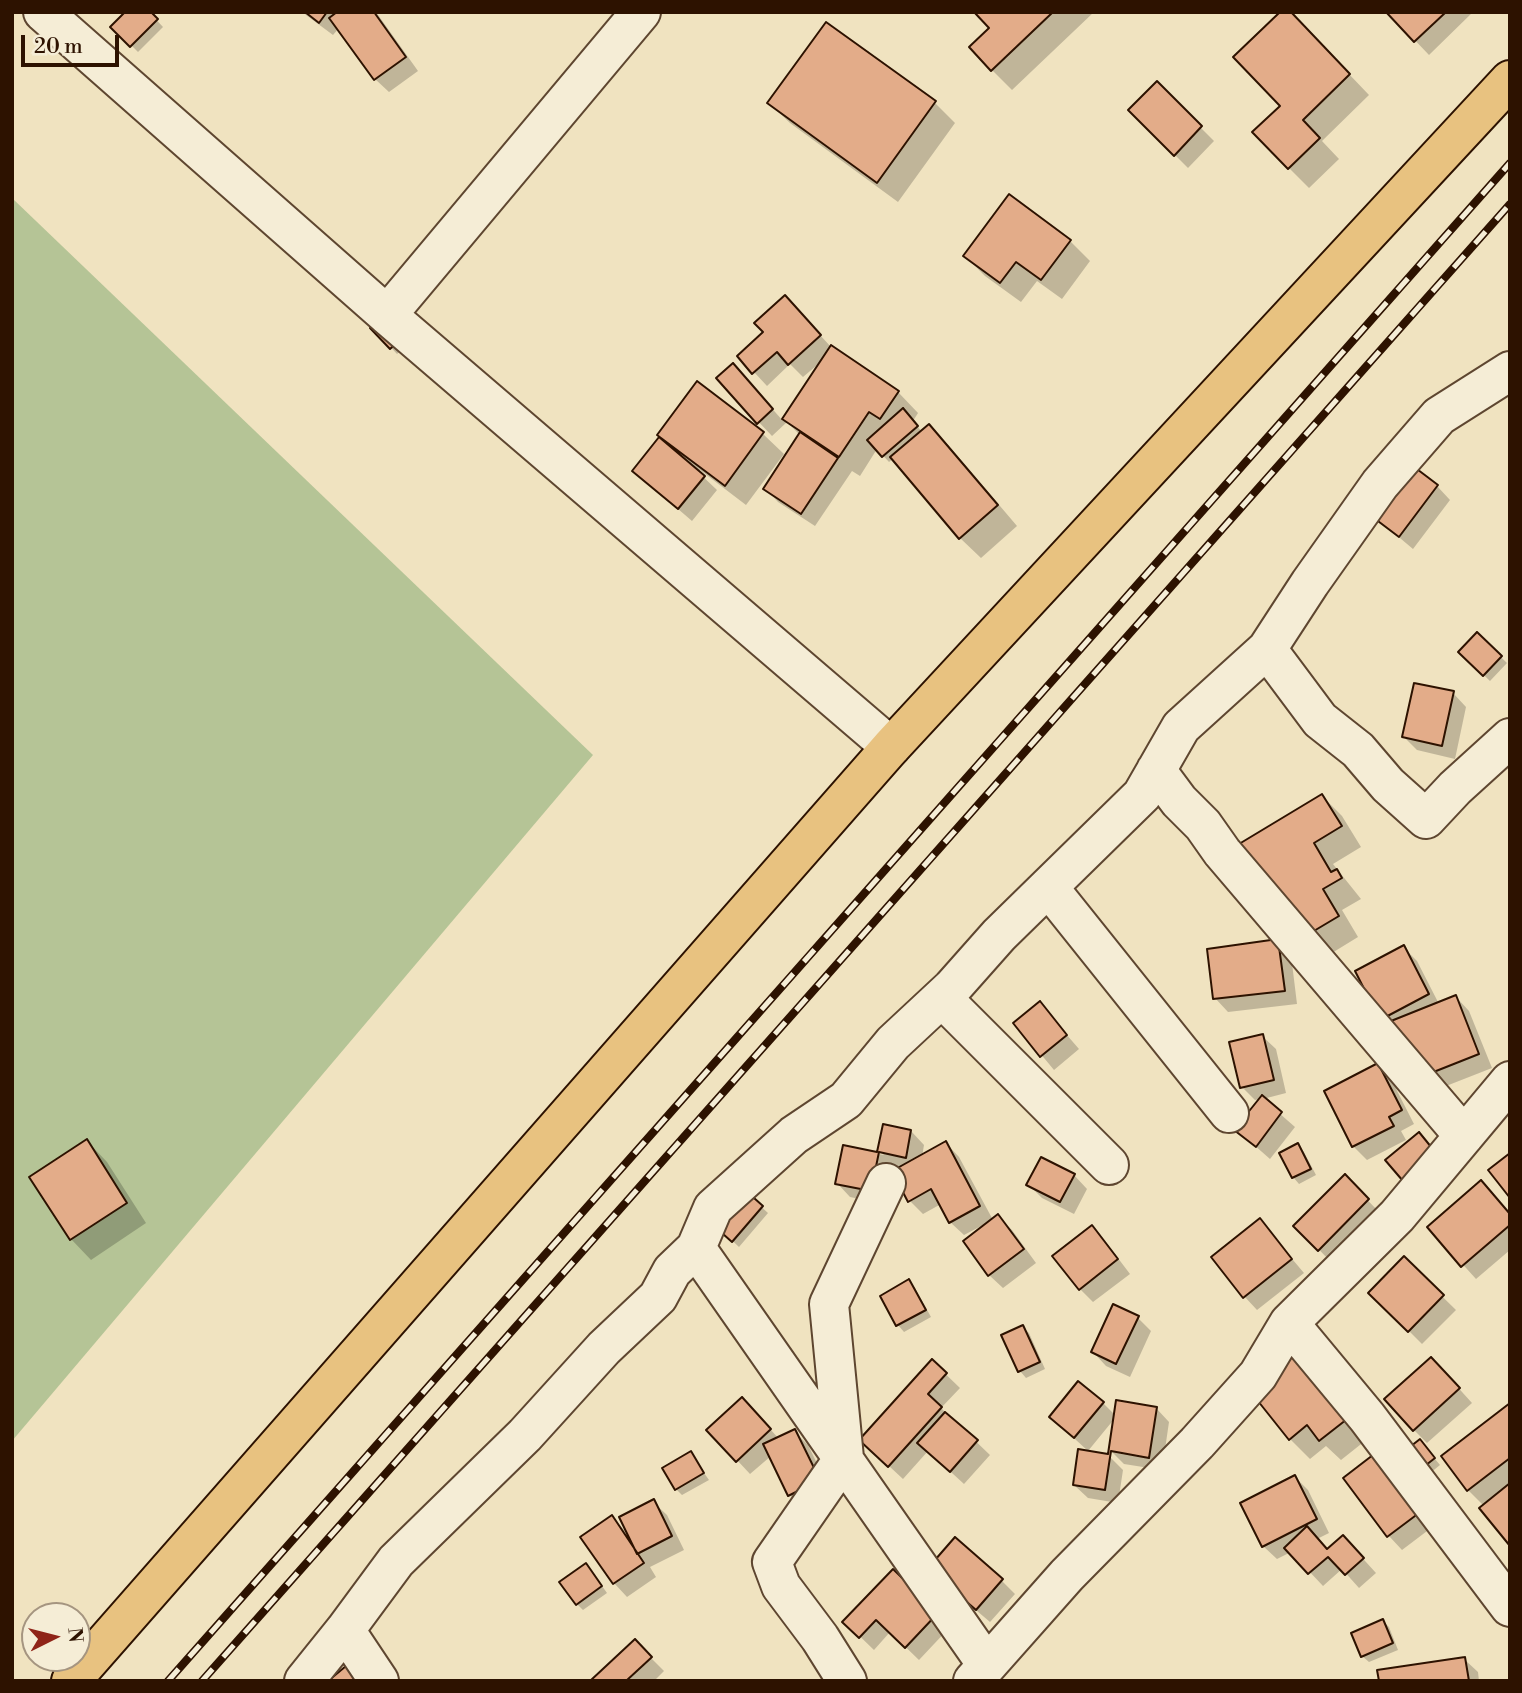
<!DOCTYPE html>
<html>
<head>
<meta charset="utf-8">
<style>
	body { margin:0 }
	#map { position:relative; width:1522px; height:1693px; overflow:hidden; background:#f0e3c0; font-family:"Libre Bodoni",serif }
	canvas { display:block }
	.frame { position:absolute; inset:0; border:14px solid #2d1200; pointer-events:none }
	.north { position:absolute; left:21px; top:1602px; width:70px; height:70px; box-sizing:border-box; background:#f5edd6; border:2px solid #a59580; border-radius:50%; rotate:84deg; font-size:19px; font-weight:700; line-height:28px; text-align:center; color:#2d1200 }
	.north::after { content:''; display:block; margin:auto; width:24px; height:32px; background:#8f2418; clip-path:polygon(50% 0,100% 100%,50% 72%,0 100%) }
	.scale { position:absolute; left:21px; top:35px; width:98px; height:32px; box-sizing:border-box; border:4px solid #2d1200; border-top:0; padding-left:9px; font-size:21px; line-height:24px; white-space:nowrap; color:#2d1200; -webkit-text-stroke:5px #f5edd6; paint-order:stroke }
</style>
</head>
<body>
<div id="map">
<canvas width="1522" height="1693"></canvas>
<div class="frame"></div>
<div class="north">N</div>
<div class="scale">20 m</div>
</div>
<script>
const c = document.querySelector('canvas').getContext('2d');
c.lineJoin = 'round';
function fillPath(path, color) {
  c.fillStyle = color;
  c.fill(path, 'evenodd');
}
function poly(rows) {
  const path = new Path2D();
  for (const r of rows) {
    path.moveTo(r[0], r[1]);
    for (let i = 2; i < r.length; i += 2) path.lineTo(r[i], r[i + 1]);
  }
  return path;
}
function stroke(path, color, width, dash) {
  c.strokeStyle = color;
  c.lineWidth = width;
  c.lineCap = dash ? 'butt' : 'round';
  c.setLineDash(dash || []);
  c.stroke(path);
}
fillPath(poly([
	[12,198,593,755,12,1441]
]), '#b5c496');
fillPath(poly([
	[149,12,163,27,138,52,113,27],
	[302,12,376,12,418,71,389,92,375,79,339,28,333,35],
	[977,12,1094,12,1012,90,992,70,991,28],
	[1388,12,1473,12,1429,55],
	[1306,29,1369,95,1322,141,1339,159,1309,188,1289,168,1282,106],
	[1157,84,1214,141,1188,168,1130,110],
	[769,103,935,103,955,123,898,202,790,123],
	[1070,241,1090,261,1062,299,1037,281,1021,302,985,276,965,256],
	[798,311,831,347,898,392,918,413,913,421,922,432,929,426,949,446,1017,526,981,558,960,538,894,458,889,462,877,449,860,476,852,471,815,526,778,502,765,488,800,435,787,422,772,436,718,379,746,379,783,421,822,361,803,377,790,364,767,386,754,372],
	[373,328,409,343,397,354],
	[698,384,763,434,784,454,746,505,700,470,698,472,717,490,692,521,634,471,670,445,660,435],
	[1437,486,1450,500,1413,549,1369,512],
	[1477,634,1507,663,1490,681,1460,652],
	[1453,693,1466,707,1455,759,1417,750,1404,737],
	[1322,796,1342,816,1361,847,1333,864,1361,899,1342,910,1358,937,1314,964,1294,943],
	[1278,941,1291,955,1297,1004,1228,1012,1215,998],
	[1403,947,1417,961,1439,1004,1456,997,1469,1011,1492,1068,1441,1088,1426,1085,1357,972],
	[1040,1004,1079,1049,1054,1070,1015,1023],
	[1262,1036,1276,1049,1286,1093,1263,1099,1295,1127,1270,1159,1237,1130,1261,1099,1255,1100,1242,1087],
	[1378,1066,1391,1079,1414,1124,1401,1131,1406,1140,1367,1160,1353,1146],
	[911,1131,924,1145,922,1157,946,1143,959,1157,993,1220,998,1216,1012,1230,1036,1263,1003,1288,989,1275,985,1224,964,1235,950,1222,941,1204,923,1214,909,1200,903,1167,887,1164,892,1168,884,1204,850,1197,837,1183,844,1147,884,1155,879,1151],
	[87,1141,107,1162,146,1223,91,1260,71,1239],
	[1298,1145,1304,1152,1316,1175,1299,1184,1293,1177],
	[1074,1175,1087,1189,1074,1214,1042,1198,1028,1184],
	[1345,1177,1381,1214,1332,1263,1296,1226],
	[745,1192,768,1213,739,1247,722,1231],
	[1510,1214,1510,1250,1476,1279,1429,1227],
	[1260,1221,1304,1273,1257,1310,1244,1296],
	[1092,1228,1105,1241,1130,1274,1093,1302,1080,1289],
	[1404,1259,1456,1310,1422,1344,1371,1293],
	[908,1281,915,1288,931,1317,904,1332,898,1325,882,1296],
	[1138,1318,1151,1331,1130,1377,1106,1366,1093,1352],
	[1022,1327,1029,1333,1045,1369,1026,1378,1020,1371,1003,1336],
	[1299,1353,1370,1437,1341,1460,1326,1446,1310,1459,1290,1439],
	[932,1361,960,1388,941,1408,990,1455,964,1484,928,1451,903,1479,875,1453],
	[1444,1372,1472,1403,1427,1443,1414,1430],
	[1103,1403,1116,1416,1156,1408,1169,1422,1162,1470,1124,1464,1110,1450,1115,1418,1088,1451,1051,1417],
	[1510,1405,1510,1543,1484,1506,1468,1490,1443,1456],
	[755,1412,779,1439,794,1431,808,1445,832,1494,803,1508,790,1495,771,1456,750,1474,709,1430],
	[1426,1448,1440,1465,1429,1474,1409,1450],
	[690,1453,709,1480,682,1495,676,1489],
	[1110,1457,1123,1470,1118,1503,1088,1498,1074,1485],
	[1295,1477,1308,1490,1329,1533,1317,1539,1328,1551,1356,1551,1376,1573,1359,1588,1342,1569,1323,1586,1291,1552,1277,1559,1263,1546],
	[1345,1479,1439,1522,1402,1550,1389,1536],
	[653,1502,667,1515,684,1550,650,1567,656,1577,627,1597,614,1583,612,1517,630,1536],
	[893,1571,950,1627,919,1660,890,1632,874,1650,845,1622],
	[592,1572,607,1593,583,1610,577,1604],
	[1002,1581,1015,1594,990,1622,943,1582],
	[1383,1621,1389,1627,1398,1650,1369,1662,1362,1656],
	[634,1641,664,1671,654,1681,592,1681],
	[1464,1659,1478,1672,1479,1681,1381,1681]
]), '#0003');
const building = poly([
	[125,12,151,12,158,19,130,47,110,27,125,12],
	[305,12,327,12,319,23,305,12],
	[337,12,374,12,406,57,374,80,329,18,337,12],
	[974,12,1053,12,991,71,969,47,989,28,974,12],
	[1280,12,1291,12,1350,74,1303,120,1320,138,1288,169,1252,132,1280,106,1233,57,1280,12],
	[1386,12,1446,12,1414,42,1386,12],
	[826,22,936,101,877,183,767,103,826,22],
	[1157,81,1202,126,1174,156,1128,110,1157,81],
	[1009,194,1071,240,1041,280,1016,262,1000,283,963,256,1009,194],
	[785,295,821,335,788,365,777,352,752,374,737,356,763,332,754,323,785,295],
	[385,314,404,336,390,349,370,328,385,314],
	[831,345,899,391,880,419,869,412,839,457,782,419,831,345],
	[733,363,773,409,757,424,716,378,733,363],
	[697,381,764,432,725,486,657,435,697,381],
	[903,408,918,426,882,457,867,440,903,408],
	[929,424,998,505,959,539,890,457,929,424],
	[800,432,838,458,801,514,763,489,800,432],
	[659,437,705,476,678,509,632,471,659,437],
	[1405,460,1438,485,1399,537,1366,512,1405,460],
	[1477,632,1502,656,1483,676,1458,652,1477,632],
	[1414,683,1454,691,1442,746,1402,737,1414,683],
	[1322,794,1342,826,1314,843,1331,872,1337,869,1342,878,1323,889,1339,916,1292,944,1234,847,1322,794],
	[1278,939,1285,991,1213,999,1207,949,1278,939],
	[1404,945,1429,994,1380,1020,1355,971,1404,945],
	[1456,995,1479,1054,1426,1075,1391,1021,1456,995],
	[1040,1001,1067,1035,1040,1057,1013,1023,1040,1001],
	[1263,1034,1274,1080,1240,1088,1229,1042,1263,1034],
	[1378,1063,1402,1110,1389,1117,1394,1126,1352,1147,1324,1091,1378,1063],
	[1262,1095,1282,1112,1256,1147,1234,1130,1262,1095],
	[883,1124,911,1130,906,1158,879,1152,871,1191,835,1184,843,1145,877,1152,883,1124],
	[1419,1132,1436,1153,1403,1181,1385,1160,1419,1132],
	[87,1139,127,1203,70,1240,29,1177,87,1139],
	[946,1141,980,1206,949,1223,931,1189,908,1202,892,1171,946,1141],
	[1298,1143,1311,1169,1292,1178,1279,1153,1298,1143],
	[1510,1153,1510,1198,1488,1170,1510,1153],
	[1041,1157,1075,1174,1060,1202,1026,1185,1041,1157],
	[1345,1174,1369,1199,1318,1251,1293,1226,1345,1174],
	[1481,1180,1510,1214,1510,1225,1461,1267,1427,1227,1481,1180],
	[745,1190,763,1206,732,1242,713,1225,745,1190],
	[998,1214,1024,1249,988,1276,963,1241,998,1214],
	[1260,1218,1292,1259,1243,1298,1211,1257,1260,1218],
	[1092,1225,1118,1259,1079,1290,1052,1256,1092,1225],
	[1404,1256,1444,1295,1408,1332,1368,1293,1404,1256],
	[909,1279,926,1310,896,1326,880,1296,909,1279],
	[1113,1304,1139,1316,1116,1364,1091,1352,1113,1304],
	[1023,1325,1040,1362,1018,1372,1001,1335,1023,1325],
	[1299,1351,1351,1416,1319,1441,1307,1425,1289,1440,1250,1391,1299,1351],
	[1431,1357,1460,1388,1413,1431,1384,1399,1431,1357],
	[932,1359,947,1373,928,1394,942,1407,888,1467,859,1440,932,1359],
	[1078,1381,1104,1402,1074,1438,1049,1417,1078,1381],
	[742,1397,771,1429,736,1462,706,1430,742,1397],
	[1116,1400,1157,1407,1149,1458,1111,1451,1105,1490,1073,1485,1078,1449,1108,1454,1116,1400],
	[1510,1403,1510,1458,1467,1491,1441,1456,1510,1403],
	[945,1412,978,1440,950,1472,917,1443,945,1412],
	[795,1429,820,1480,788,1496,763,1444,795,1429],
	[1420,1439,1435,1458,1421,1469,1406,1450,1420,1439],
	[1382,1448,1427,1507,1387,1537,1343,1478,1382,1448],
	[691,1451,704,1473,675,1490,662,1468,691,1451],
	[1295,1475,1317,1519,1262,1547,1240,1503,1295,1475],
	[1510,1483,1510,1546,1479,1508,1510,1483],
	[654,1499,672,1536,637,1554,619,1517,654,1499],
	[612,1515,644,1563,613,1584,580,1537,612,1515],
	[1307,1526,1327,1549,1343,1535,1364,1558,1345,1575,1328,1557,1308,1574,1284,1548,1307,1526],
	[955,1537,1003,1579,976,1610,928,1568,955,1537],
	[586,1563,602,1586,576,1605,559,1582,586,1563],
	[893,1569,938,1613,905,1648,876,1620,859,1638,842,1622,893,1569],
	[1383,1619,1393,1643,1361,1657,1351,1633,1383,1619],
	[635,1639,652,1657,626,1681,590,1681,635,1639],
	[1465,1657,1469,1681,1379,1681,1377,1670,1465,1657],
	[346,1666,357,1681,328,1681,346,1666]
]);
fillPath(building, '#e3ac89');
stroke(building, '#2d1200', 2);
const minor = poly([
	[43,12,387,315],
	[641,12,387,315,891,747],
	[1267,649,1320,720,1358,750,1388,785,1426,819,1455,788,1510,738],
	[1156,770,1179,801,1203,825,1222,852,1464,1136],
	[1049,888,1229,1113],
	[942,998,1109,1165],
	[696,1248,987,1665],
	[1289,1323,1397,1216,1510,1081],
	[345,1630,379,1681],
	[304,1681,345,1630,396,1561,525,1435,604,1348,658,1297,672,1271,696,1248,713,1208,794,1135,846,1100,893,1043,952,988,999,935,1142,795,1181,727,1267,649,1310,583,1380,484,1439,416,1510,371],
	[847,1681,820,1638,781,1586,772,1562,844,1458,829,1304,886,1183],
	[973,1681,1067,1575,1197,1443,1258,1375,1289,1323,1367,1417,1510,1607]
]);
const major = poly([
	[71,1681,891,747,1510,80]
]);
stroke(minor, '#5e4630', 42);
stroke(major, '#2d1200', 42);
stroke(minor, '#f5edd6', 38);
stroke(major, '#e8c280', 38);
const rail = poly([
	[168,1681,1510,163],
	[202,1681,1510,204]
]);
stroke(rail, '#2d1200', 8);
stroke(rail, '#f5edd6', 5, [16]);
</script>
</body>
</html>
